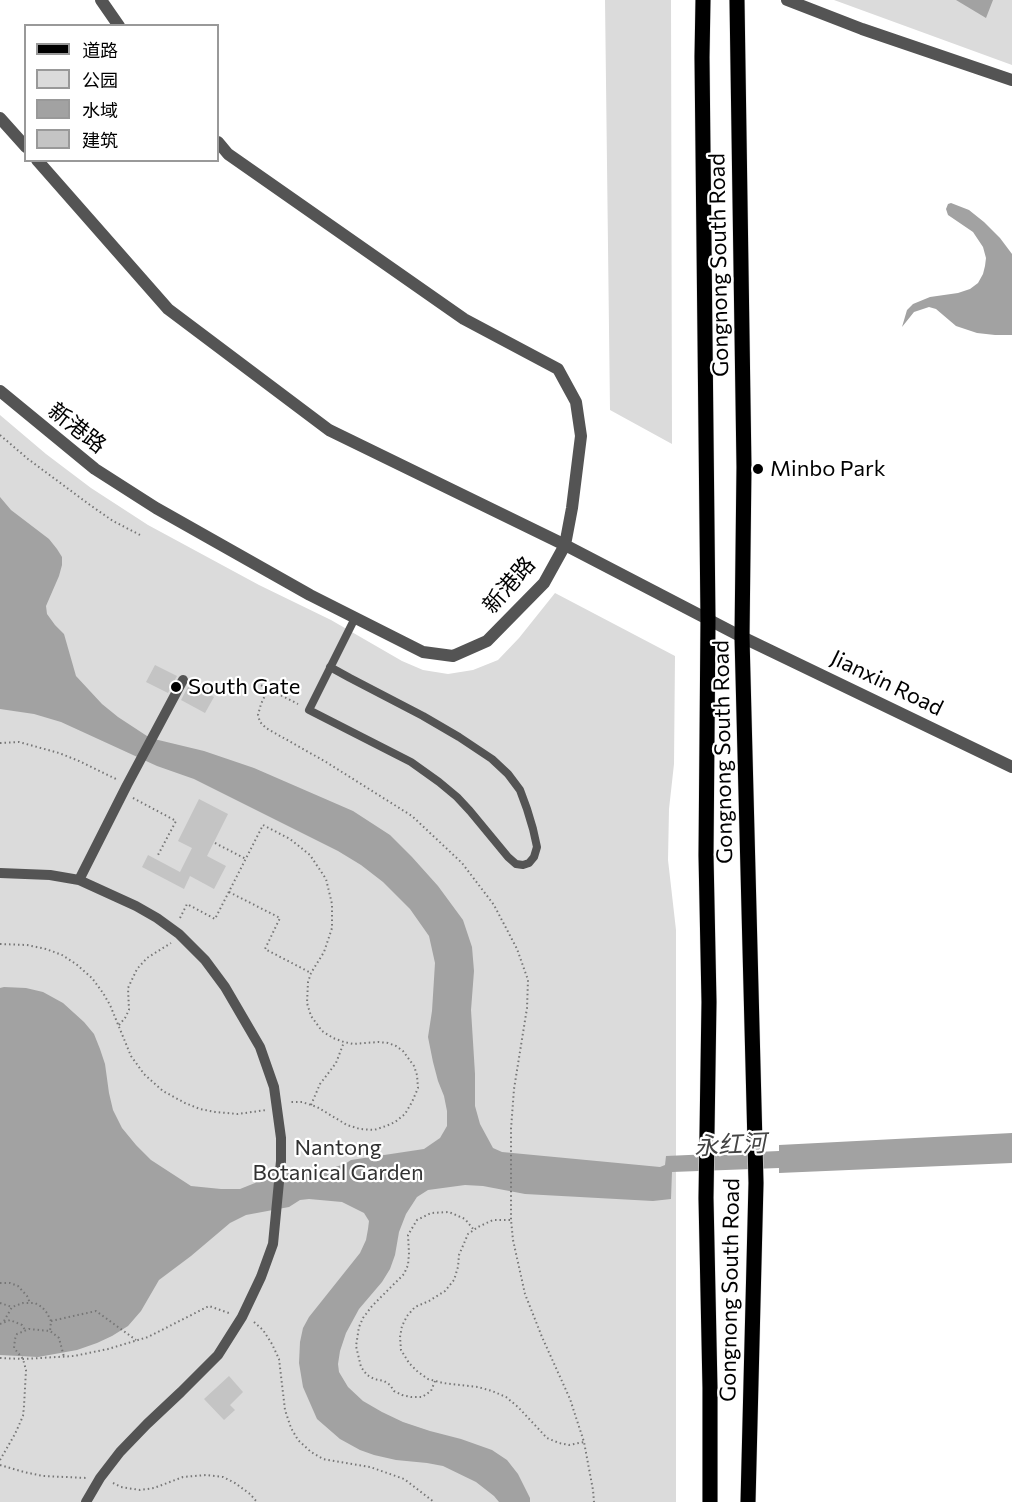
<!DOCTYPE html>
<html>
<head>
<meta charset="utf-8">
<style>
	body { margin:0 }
	#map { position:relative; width:1012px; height:1502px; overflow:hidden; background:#fff; font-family:Commissioner,"Noto Sans SC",sans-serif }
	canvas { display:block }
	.legend { position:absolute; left:24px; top:24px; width:195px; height:138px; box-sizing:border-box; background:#fff; border:2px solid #999; margin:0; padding:8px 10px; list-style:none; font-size:18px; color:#000 }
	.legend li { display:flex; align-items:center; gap:12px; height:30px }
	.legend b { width:30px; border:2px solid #999 }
</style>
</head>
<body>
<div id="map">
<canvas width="1012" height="1502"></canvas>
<ul class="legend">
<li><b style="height:8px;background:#000"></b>道路</li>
<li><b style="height:16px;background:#dbdbdb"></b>公园</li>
<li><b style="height:16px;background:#a2a2a2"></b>水域</li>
<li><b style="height:16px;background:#c4c4c4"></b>建筑</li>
</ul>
</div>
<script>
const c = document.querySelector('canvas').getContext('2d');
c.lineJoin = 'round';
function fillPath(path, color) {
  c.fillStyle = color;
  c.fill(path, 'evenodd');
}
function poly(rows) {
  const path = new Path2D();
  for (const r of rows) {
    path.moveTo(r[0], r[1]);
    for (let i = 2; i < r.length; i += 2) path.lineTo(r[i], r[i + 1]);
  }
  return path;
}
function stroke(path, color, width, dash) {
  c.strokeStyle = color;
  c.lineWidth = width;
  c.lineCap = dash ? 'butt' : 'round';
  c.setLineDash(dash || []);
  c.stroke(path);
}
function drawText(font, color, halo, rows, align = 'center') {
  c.font = font + ' Commissioner,"Noto Sans SC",sans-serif';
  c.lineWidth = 4.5;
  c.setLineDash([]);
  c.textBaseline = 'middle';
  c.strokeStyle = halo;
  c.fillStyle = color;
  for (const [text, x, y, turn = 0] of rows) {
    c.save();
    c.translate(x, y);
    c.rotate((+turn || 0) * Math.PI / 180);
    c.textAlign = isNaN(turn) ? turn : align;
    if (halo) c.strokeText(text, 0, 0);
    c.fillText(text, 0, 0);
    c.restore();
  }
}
fillPath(poly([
	[605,0,671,0,672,444,610,410],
	[834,0,1012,0,1012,65],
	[0,415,46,454,91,488,148,525,259,585,331,620,402,661,423,670,448,674,473,670,498,660,519,638,555,593,675,656,674,764,669,809,668,860,676,930,676,1502,0,1502]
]), '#dbdbdb');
fillPath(poly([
	[956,0,993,0,986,18],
	[951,203,969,210,984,222,1000,238,1012,254,1012,335,995,335,977,333,956,326,936,309,929,307,914,312,902,327,907,310,913,304,930,297,958,293,970,289,978,283,983,274,985,266,986,258,983,247,973,232,948,215,946,209,948,204],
	[0,497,11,510,49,539,57,549,62,557,62,565,59,576,46,606,47,614,55,625,64,634,76,676,102,704,118,717,150,738,204,751,254,768,353,811,390,835,412,857,438,886,463,920,472,947,474,971,471,1010,475,1074,475,1106,480,1124,493,1148,502,1152,660,1167,665,1165,666,1156,779,1151,779,1145,1012,1133,1012,1163,779,1173,779,1168,672,1172,671,1199,653,1201,525,1194,483,1186,465,1185,428,1190,417,1197,406,1214,399,1232,395,1255,390,1269,382,1282,359,1309,346,1333,340,1351,338,1364,339,1372,348,1387,363,1401,382,1412,403,1422,430,1431,461,1439,492,1450,507,1460,518,1474,530,1498,530,1502,499,1502,494,1496,476,1482,443,1466,427,1463,396,1460,374,1455,360,1450,340,1439,317,1419,303,1387,299,1363,300,1342,303,1328,309,1317,360,1253,366,1240,368,1229,369,1221,364,1213,342,1202,309,1199,300,1200,289,1207,246,1215,230,1223,191,1256,159,1280,141,1311,128,1326,112,1336,97,1343,77,1350,38,1357,0,1355,0,988,4,987,26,988,43,992,63,1003,84,1022,94,1034,100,1049,105,1064,109,1093,113,1110,122,1128,136,1145,151,1160,191,1186,221,1189,240,1189,255,1183,265,1172,304,1174,316,1173,345,1164,351,1160,424,1149,440,1138,447,1126,447,1111,444,1096,438,1081,433,1062,428,1037,432,1011,435,963,429,936,410,909,383,882,361,865,338,851,194,779,157,766,61,722,34,714,0,709]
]), '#a2a2a2');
fillPath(poly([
	[155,665,177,676,168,693,146,682],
	[190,683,214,697,205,713,181,700],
	[199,799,228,814,207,856,226,866,214,889,190,876,184,889,142,867,148,855,180,872,192,848,178,841],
	[229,1376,243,1392,230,1405,235,1410,224,1420,204,1399]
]), '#c4c4c4');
const primary = poly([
	[703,0,702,57,708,620,706,855,709,1002,706,1198,710,1388,710,1502],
	[737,0,744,467,742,637,756,1183,748,1502]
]);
stroke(primary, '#dbdbdb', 16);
stroke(poly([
	[0,435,28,459,90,505,113,521,142,536],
	[253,681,298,704],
	[268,689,261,704,258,715,260,722,266,728,326,762,412,816,462,863,494,905,517,949,528,980,527,1008,514,1089,511,1129,511,1220,513,1240,525,1294,542,1337,570,1399,584,1442,593,1490,594,1502],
	[0,743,19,742,59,753,79,761,116,779],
	[133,798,176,821,158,855],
	[215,843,246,859],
	[229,892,280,918,265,949,311,973],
	[180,918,187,904,215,919,263,825,290,839,310,855,326,879,332,904,332,928,324,952,311,973,308,982,307,1003,311,1016,322,1031,333,1038,344,1042,353,1044,378,1042,388,1043,396,1046,403,1051,414,1066,417,1075,418,1088,412,1102,405,1114,395,1122,386,1126,374,1130,360,1129,347,1125,317,1107,302,1102,289,1102],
	[0,944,27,945,46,949,62,955,76,964,92,978,103,993,110,1005,131,1056,144,1074,163,1091,185,1103,200,1109,215,1112,238,1114,266,1110],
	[119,1025,125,1018,129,1010,128,988,137,969,147,958,171,943],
	[311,1105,320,1084,336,1063,344,1042],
	[510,1220,493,1220,478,1227,468,1234,459,1255,458,1267,454,1280,445,1291,429,1301,415,1307,407,1316,402,1326,400,1337,401,1350,409,1363,418,1372,428,1379,443,1383,478,1387,492,1391,506,1397,518,1407,547,1438,559,1443,569,1445,584,1442],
	[0,1283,10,1283,18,1286,27,1296,30,1303],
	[0,1303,12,1307],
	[4,1321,12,1307,23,1303,35,1303,42,1307,47,1313,51,1321,50,1331],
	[51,1321,96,1311,136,1340],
	[254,1322,263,1330,272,1344,279,1359,285,1410,291,1428,298,1440,311,1452,323,1459,370,1467,404,1479,434,1502],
	[0,1324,10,1320,22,1325,25,1330],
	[0,1358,23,1359,74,1356,108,1349,148,1337,209,1306,229,1313],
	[435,1381,431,1391,422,1397,411,1397,402,1395,394,1391,390,1385,384,1381,374,1379,367,1375,361,1367,356,1346,359,1327,363,1318,372,1306,404,1274,408,1265,409,1253,408,1235,417,1220,431,1213,449,1212,465,1219,474,1230],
	[0,1460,15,1434,23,1416,24,1406,26,1370,23,1359,14,1348,15,1339,17,1334,29,1329,50,1331,59,1338,64,1357],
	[0,1465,24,1472,43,1476,87,1478],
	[113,1483,121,1487,140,1490,154,1488,183,1477,206,1475,223,1477,235,1483,250,1494,257,1502]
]), '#767676', 2, [1.5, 3]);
stroke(poly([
	[330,667,350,678,423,716,459,737,492,759,508,774,520,790,527,809,533,829,537,847,534,857,529,863,523,865,516,864,508,857,470,811,457,797,439,782,411,762,309,710,355,618]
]), '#545454', 8);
stroke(poly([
	[0,873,50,875,79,880,136,906,157,918,179,934,205,960,225,987,260,1047,274,1087,281,1138,281,1161,273,1244,261,1277,242,1317,218,1355,181,1392,147,1424,120,1452,100,1478,86,1502],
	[79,880,127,785,183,680]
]), '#545454', 10);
stroke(poly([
	[0,118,26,147],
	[37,160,168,309,329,430,565,545]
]), '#545454', 12);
stroke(poly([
	[101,0,119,26],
	[787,0,862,29,1012,80],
	[0,391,95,469,156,508,310,595,423,652,453,656,487,641,544,583,565,545,572,508,581,436,576,402,558,369,464,319,228,154,218,142],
	[565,545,742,637,1012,767]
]), '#545454', 12);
stroke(primary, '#000', 15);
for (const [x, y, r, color] of [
	[758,469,6,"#000"],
	[176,687,6,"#000"]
]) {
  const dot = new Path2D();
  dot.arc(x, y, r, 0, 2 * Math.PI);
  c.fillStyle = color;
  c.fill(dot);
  stroke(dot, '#fff', 2);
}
drawText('22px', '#000', '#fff', [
	["Gongnong South Road",719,265,-91],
	["新港路",77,428,38],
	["新港路",509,585,-49],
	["Jianxin Road",887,683,26],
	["Gongnong South Road",723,752,-91],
	["Gongnong South Road",730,1290,-89]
]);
drawText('22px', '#000', '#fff', [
	["Minbo Park",770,469],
	["South Gate",188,687]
], 'left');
drawText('22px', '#323232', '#fff', [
	["Nantong",338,1148],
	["Botanical Garden",338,1173]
]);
drawText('italic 24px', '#434343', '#fff', [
	["永红河",730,1145,-3]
]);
</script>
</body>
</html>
